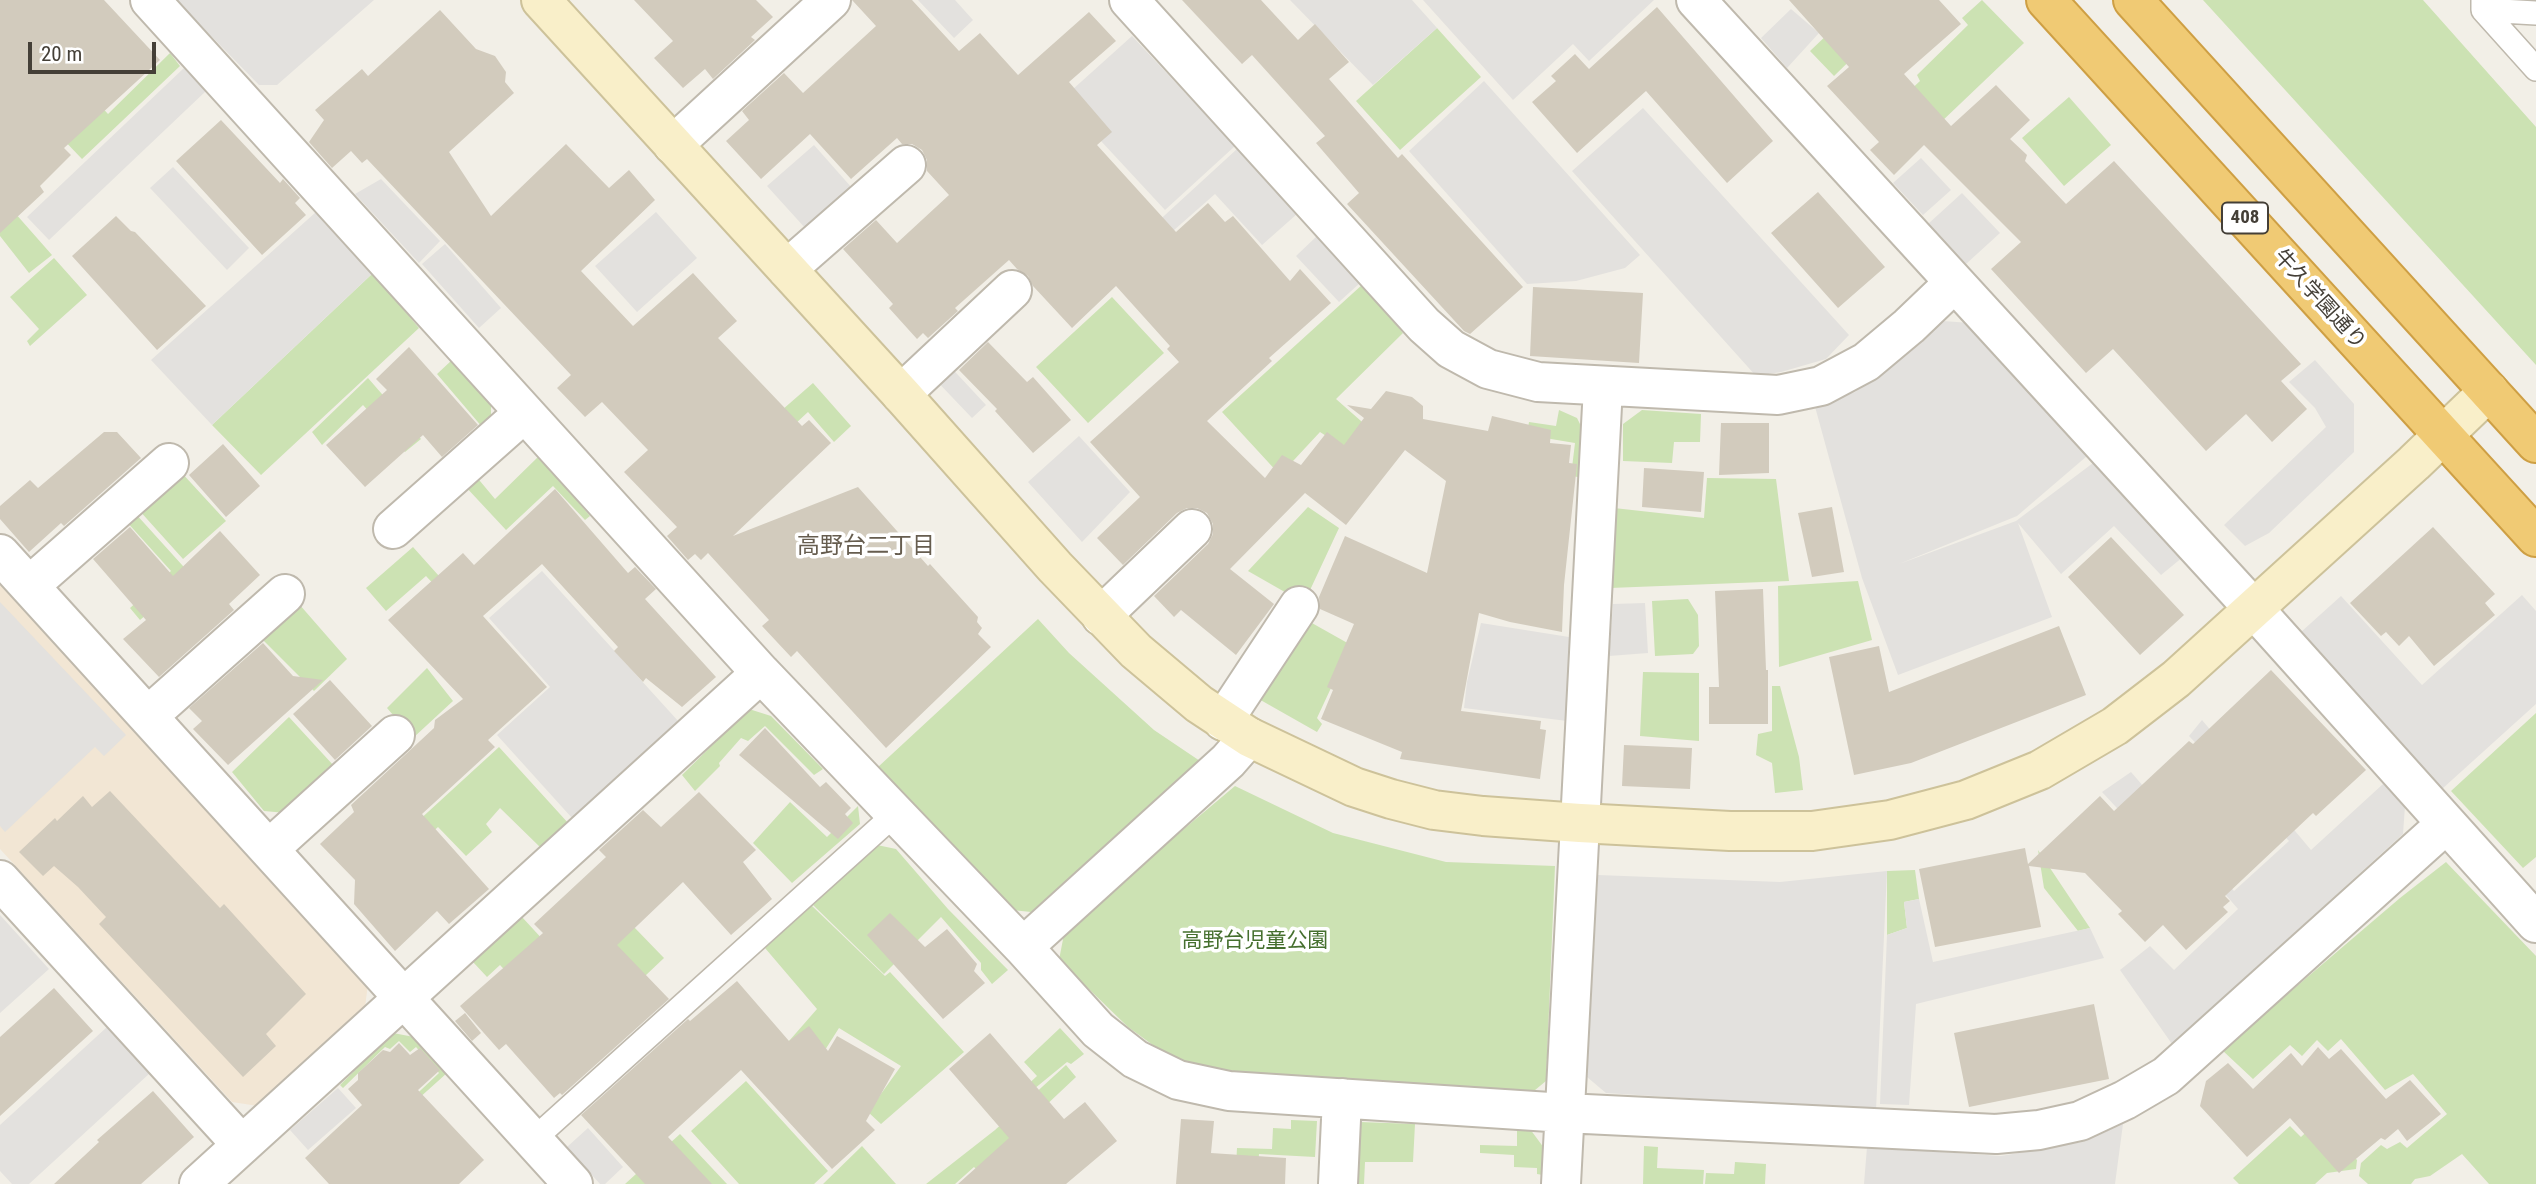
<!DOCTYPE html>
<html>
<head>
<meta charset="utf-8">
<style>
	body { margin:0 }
	#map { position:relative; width:2536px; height:1184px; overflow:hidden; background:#f2efe7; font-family:"Roboto Condensed",sans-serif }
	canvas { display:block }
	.scale { position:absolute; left:28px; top:42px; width:128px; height:32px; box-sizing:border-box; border:4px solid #443f37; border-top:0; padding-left:9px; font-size:21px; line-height:24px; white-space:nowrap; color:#443f37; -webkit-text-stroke:5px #fff; paint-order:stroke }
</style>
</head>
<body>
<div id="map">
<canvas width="2536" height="1184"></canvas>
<div class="scale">20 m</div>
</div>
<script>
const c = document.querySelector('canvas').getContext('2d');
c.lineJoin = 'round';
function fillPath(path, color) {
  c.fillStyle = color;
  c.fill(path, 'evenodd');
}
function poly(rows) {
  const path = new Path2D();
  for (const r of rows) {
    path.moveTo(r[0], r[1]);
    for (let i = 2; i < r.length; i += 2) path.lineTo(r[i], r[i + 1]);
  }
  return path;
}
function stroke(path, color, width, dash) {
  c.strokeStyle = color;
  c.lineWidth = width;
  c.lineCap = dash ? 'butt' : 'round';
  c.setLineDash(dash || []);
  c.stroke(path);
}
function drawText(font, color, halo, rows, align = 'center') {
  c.font = font + ' "Roboto Condensed","Noto Sans JP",sans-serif';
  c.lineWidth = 7;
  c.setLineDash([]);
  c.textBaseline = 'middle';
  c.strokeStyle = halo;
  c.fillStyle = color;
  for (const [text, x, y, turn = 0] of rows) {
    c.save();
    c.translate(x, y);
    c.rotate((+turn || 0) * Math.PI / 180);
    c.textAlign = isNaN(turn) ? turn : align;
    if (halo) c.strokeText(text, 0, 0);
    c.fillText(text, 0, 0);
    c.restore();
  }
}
fillPath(poly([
	[0,579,368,983,365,1008,258,1106,232,1102,0,849]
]), '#f2e6d4');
fillPath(poly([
	[0,0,3,0,108,114,170,53,180,66,82,159,36,111],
	[1982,0,2024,43,1918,144,1887,112,1920,81,1917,75,1968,25,1962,18],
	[2203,0,2423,0,2536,127,2536,365],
	[1849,14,1872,39,1834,76,1810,51],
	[1437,28,1481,77,1400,150,1356,101],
	[2069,97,2111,145,2064,186,2022,138],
	[0,196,52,255,29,273,0,236],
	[54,258,87,295,30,346,27,341,39,329,10,297],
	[373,273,419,328,261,475,212,425],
	[1363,284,1403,333,1336,399,1378,436,1359,457,1320,432,1280,475,1222,412],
	[1112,297,1164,353,1088,423,1036,367],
	[452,360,491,405,491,420,483,428,437,374],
	[368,378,421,439,405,452,363,405,322,445,312,432],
	[813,383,851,426,834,442,808,412,795,424,782,410],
	[1559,410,1577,418,1582,428,1578,477,1571,476,1575,443,1527,435,1529,422,1556,426],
	[1642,410,1701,414,1700,442,1674,442,1672,463,1623,461,1623,424],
	[539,456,590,516,585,520,553,486,506,530,464,485,475,475,495,499],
	[180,471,226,521,183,559,138,509],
	[1707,478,1776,479,1789,581,1610,588,1614,508,1704,518],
	[1308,507,1339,528,1304,603,1248,571],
	[135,513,192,576,140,620,130,608,171,571,126,521],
	[413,547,447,585,440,591,426,576,386,611,366,588],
	[1858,581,1872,640,1779,667,1778,586],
	[1688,599,1698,615,1699,646,1693,654,1655,656,1652,601],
	[299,604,347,659,314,691,263,640,222,676,217,671],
	[1303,618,1351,645,1317,718,1322,724,1317,732,1257,698],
	[1038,619,1069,653,1154,730,1200,761,1031,912,1012,910,878,767],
	[427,668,453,701,413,738,387,708],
	[1643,672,1699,673,1699,741,1640,736],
	[1772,686,1780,686,1799,757,1803,790,1775,793,1772,763,1756,755,1758,734,1772,731],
	[749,709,771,716,823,769,814,775,765,726,748,741,741,738,719,763,720,766,695,791,682,775],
	[2536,713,2536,857,2523,868,2451,791],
	[289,717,334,766,286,813,264,811,232,772],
	[499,747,569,824,542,849,500,808,486,824,492,832,466,856,438,827,393,868,381,855],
	[1235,786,1333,833,1446,862,1555,866,1546,1081,1529,1095,1220,1072,1168,1056,1128,1027,1059,960,1065,929],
	[790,802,827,837,858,806,860,824,792,883,753,843],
	[877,845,896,849,948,909,1008,970,992,984,981,970,981,963,941,917,884,974,813,905],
	[2038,850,2090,928,2078,931,2044,888],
	[2446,862,2536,956,2536,1184,2489,1184,2462,1154,2430,1176,2415,1179,2411,1184,2368,1184,2359,1176,2361,1163,2381,1145,2387,1149,2400,1142,2407,1148,2447,1114,2413,1074,2385,1090,2341,1039,2328,1051,2317,1040,2302,1056,2290,1045,2253,1079,2222,1050,2400,898],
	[1915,870,1919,899,1904,902,1907,928,1887,935,1887,871],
	[811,905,885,976,890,972,964,1052,881,1124,868,1112,901,1066,839,1028,813,1069,789,1041,817,1009,765,948],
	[522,917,580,980,514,980,500,965,487,977,473,962],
	[633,926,664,958,645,976,606,953],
	[1060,1028,1084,1054,1071,1064,1067,1062,995,1121,992,1118,1037,1076,1024,1062],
	[393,1033,414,1037,447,1073,388,1126,386,1123,439,1073,416,1047,410,1052,399,1041,390,1049,385,1047,343,1088,340,1085],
	[1066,1065,1076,1077,1007,1142,991,1184,974,1167,955,1184,926,1184,995,1130],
	[746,1081,828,1171,814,1184,739,1184,691,1131],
	[1291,1120,1317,1121,1315,1157,1259,1154,1257,1184,1235,1184,1237,1148,1272,1149,1273,1128,1291,1129],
	[2318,1121,2357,1160,2356,1169,2327,1173,2315,1184,2239,1184,2233,1178,2290,1126,2301,1137],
	[1360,1122,1415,1124,1413,1162,1365,1162,1364,1184,1357,1184],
	[1517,1129,1530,1129,1544,1148,1543,1175,1537,1174,1537,1168,1514,1167,1514,1155,1480,1153,1480,1145,1517,1146],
	[680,1134,727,1184,625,1184],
	[862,1146,896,1184,823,1184],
	[1644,1146,1658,1147,1657,1168,1704,1170,1703,1184,1643,1184],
	[1735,1162,1766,1164,1765,1184,1705,1184,1706,1173,1734,1174]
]), '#cce2b3');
fillPath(poly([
	[176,0,374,0,277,85,259,85],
	[918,0,955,0,973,20,954,38],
	[1290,0,1412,0,1437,28,1373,85],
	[1423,0,1654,0,1589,61,1573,44,1513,100],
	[1791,9,1819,33,1787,68,1761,38],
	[1132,36,1235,146,1165,210,1062,99],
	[184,68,206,91,49,240,27,217],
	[1484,81,1640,255,1625,268,1576,281,1527,284,1409,151],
	[1643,108,1849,335,1826,359,1781,372,1756,376,1572,171],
	[814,145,852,188,806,229,767,186],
	[1237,149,1297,214,1262,245,1215,194,1165,238,1153,226],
	[1921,158,1951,190,1923,215,1893,183],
	[173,167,249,248,227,270,150,188],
	[381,179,440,241,419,263,355,194],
	[1962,193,2000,233,1966,264,1928,224],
	[316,212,373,273,212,425,151,360],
	[656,212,697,258,637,312,595,266],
	[1317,236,1360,283,1339,302,1296,256],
	[445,244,501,308,479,328,422,264],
	[1942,321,1971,323,2087,456,2017,516,1899,564,2016,521,2093,463,2183,557,2161,575,2114,526,2061,574,2018,523,2052,617,1898,675,1862,578,1814,403,1855,392,1882,373],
	[2315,360,2354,404,2354,452,2269,533,2245,546,2224,525,2326,427,2315,408,2289,382],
	[945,361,986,405,972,418,930,374],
	[1079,436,1130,492,1082,542,1028,482],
	[542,571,679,722,572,818,497,735,550,687,489,618],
	[2522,595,2536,611,2536,704,2442,789,2301,632,2341,596,2422,685],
	[0,602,126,735,104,756,95,747,5,832,0,826],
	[1645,603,1648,653,1609,656,1613,604],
	[1481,623,1569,637,1567,721,1464,708,1467,682],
	[2202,720,2311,850,2383,784,2405,806,2403,834,2172,1044,2120,970,2150,946,2174,970,2238,909,2212,879,2196,893,2102,792,2131,772,2234,891,2289,841,2189,736],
	[1887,871,1876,1110,1606,1093,1587,1077,1598,875,1780,882],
	[1919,899,1933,962,2090,928,2104,958,1916,1004,1909,1105,1880,1104,1887,935,1907,928,1904,902],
	[0,915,49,969,0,1013],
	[107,1027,150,1073,29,1184,12,1184,0,1171,0,1125],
	[338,1088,356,1108,308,1150,290,1130],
	[2123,1124,2115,1184,1864,1184,1867,1147,2001,1156,2082,1142],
	[588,1128,623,1167,605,1184,600,1184,567,1147]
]), '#e3e1de');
fillPath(poly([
	[0,0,104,0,160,60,64,148,71,155,40,186,44,192,0,233],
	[634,0,756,0,773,17,751,37,755,40,713,79,705,69,683,88,654,58,673,41],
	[852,0,912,0,959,51,980,33,1018,75,1089,12,1116,41,1069,82,1112,132,1097,145,1176,232,1208,203,1225,222,1233,216,1290,281,1300,269,1331,303,1269,358,1272,361,1207,421,1265,478,1282,455,1301,465,1327,432,1344,445,1364,418,1347,405,1371,409,1386,391,1412,397,1423,406,1423,419,1488,431,1492,416,1551,430,1550,443,1571,445,1569,463,1577,464,1564,585,1562,632,1510,622,1479,613,1461,711,1541,721,1540,729,1546,730,1540,779,1400,759,1402,752,1321,719,1333,690,1327,687,1354,624,1320,609,1319,597,1345,536,1427,573,1446,481,1405,450,1346,525,1305,493,1230,569,1274,604,1236,655,1181,610,1174,617,1154,596,1208,544,1213,534,1213,524,1207,513,1197,508,1187,508,1177,513,1123,565,1097,538,1140,497,1090,442,1179,362,1167,349,1170,346,1116,286,1072,328,1033,286,1028,276,1017,269,1009,260,955,308,958,311,928,338,923,333,917,339,889,308,893,304,843,249,876,220,897,243,949,195,927,171,927,160,922,150,912,144,902,144,897,138,851,179,810,134,761,179,726,141,749,120,742,111,784,73,803,93,876,26],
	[1182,0,1261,0,1298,40,1315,24,1349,62,1329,79,1398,158,1402,154,1523,287,1470,334,1464,331,1347,204,1359,193,1316,143,1325,136,1252,55,1242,64],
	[1789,0,1939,0,1961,24,1904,74,1951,126,1996,85,2030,120,2010,139,2027,155,2025,161,2066,204,2114,161,2301,364,2281,381,2307,409,2272,442,2246,414,2206,451,2113,349,2086,373,1991,269,2021,242,1924,145,1894,175,1870,150,1879,142,1827,86,1849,67],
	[1657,7,1773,141,1727,183,1646,91,1577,153,1532,102,1556,81,1551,76,1575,54,1589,69],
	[440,10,476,49,495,56,506,72,505,82,514,93,449,152,491,216,566,144,609,188,629,170,655,200,581,271,633,326,693,273,737,321,718,338,802,426,809,420,831,443,733,536,858,487,928,566,930,564,978,617,977,622,982,628,978,634,991,647,886,748,797,651,791,657,762,626,769,620,708,553,701,560,695,554,688,560,667,536,677,527,624,472,648,450,602,402,585,417,557,388,571,375,367,159,362,163,351,151,332,168,309,142,324,120,315,110,362,69,368,76],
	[221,120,280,183,283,179,300,198,295,203,306,215,262,255,176,161],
	[1818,192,1885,267,1838,308,1771,233],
	[116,216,131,231,135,232,206,306,157,350,72,256],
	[1533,287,1643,293,1639,363,1530,356],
	[988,342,1027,382,1033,377,1071,420,1033,453,995,411,997,409,959,370],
	[409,347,478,425,442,457,423,435,365,487,326,445,387,390,376,379],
	[1721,423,1769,423,1769,473,1719,475],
	[104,432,117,432,141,458,64,526,61,523,29,552,0,519,0,506,30,480,38,488],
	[223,444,260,486,226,517,189,475],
	[1644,468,1704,472,1701,512,1642,507],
	[555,489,628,573,635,567,656,589,645,599,716,677,682,707,646,678,643,682,614,651,618,647,542,564,483,616,547,687,488,740,495,747,422,814,489,889,449,924,437,911,395,951,354,904,355,880,320,844,354,812,351,805,434,728,435,720,463,699,388,620,463,553,474,565],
	[1832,507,1844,572,1812,577,1798,513],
	[130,527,173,576,220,531,260,575,229,604,234,610,159,677,123,639,146,620,93,559],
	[2433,527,2495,594,2485,603,2495,615,2434,666,2409,636,2399,646,2386,632,2381,636,2350,603],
	[2111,537,2184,615,2140,655,2068,577],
	[1763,589,1766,670,1768,670,1768,724,1709,724,1709,687,1719,687,1715,591],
	[2059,626,2086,695,1911,763,1854,775,1829,657,1879,646,1889,692],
	[263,643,293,676,323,680,228,765,193,729,202,721,189,708],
	[2271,670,2366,770,2316,816,2313,813,2225,896,2230,901,2223,907,2228,912,2186,950,2163,925,2145,942,2118,914,2122,911,2085,873,2029,866,2041,927,1935,947,1919,869,2025,848,2028,864,2100,796,2114,811,2189,741,2193,744],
	[330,680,372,726,335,760,293,714],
	[765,728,820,787,826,782,851,808,845,814,853,823,838,839,739,755],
	[1624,745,1692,748,1690,789,1622,786],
	[110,791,220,908,224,904,306,994,266,1034,276,1046,243,1077,99,924,106,917,78,887,54,866,43,876,19,852,55,818,57,821,83,796,92,807],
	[699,792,756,850,743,862,772,899,731,935,683,882,617,945,669,999,562,1095,560,1093,554,1098,506,1044,499,1050,460,1006,543,933,534,924,606,857,599,850,643,810,661,827],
	[890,913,925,947,947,929,977,964,974,971,985,983,943,1019,867,935],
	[737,981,789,1041,809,1026,828,1051,837,1036,895,1069,866,1121,875,1130,832,1169,741,1070,668,1137,712,1184,645,1184,581,1115,688,1019,690,1021],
	[54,988,93,1031,0,1116,0,1037],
	[2094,1004,2109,1079,1969,1107,1954,1033],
	[465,1013,481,1033,472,1041,455,1021],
	[990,1033,1064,1119,1085,1102,1117,1141,1066,1184,958,1184,1009,1138,949,1069],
	[399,1043,410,1055,420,1048,440,1070,418,1090,484,1160,459,1184,329,1184,305,1158,362,1105,348,1089,358,1080,358,1073,383,1050,390,1052],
	[2318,1047,2329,1059,2341,1049,2386,1099,2410,1080,2441,1114,2407,1141,2398,1129,2385,1140,2381,1138,2339,1173,2290,1118,2247,1157,2200,1106,2206,1081,2228,1063,2253,1089,2291,1053,2302,1066],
	[153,1091,194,1137,141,1184,54,1184,99,1142,97,1140],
	[1181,1119,1214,1121,1211,1153,1286,1158,1285,1184,1176,1184]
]), '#d2cbbd');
const lane = poly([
	[2483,0,2483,10,2536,69],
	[2483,10,2536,13],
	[533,1140,895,814]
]);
const street = poly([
	[150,0,761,673,1023,947,1098,1030,1135,1059,1178,1080,1229,1091,1565,1113,1996,1134,2039,1130,2080,1121,2125,1100,2166,1076,2446,824],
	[1129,0,1424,325,1451,349,1488,369,1538,382,1778,395,1821,386,1866,362,1909,326,1954,283],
	[1696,0,2254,609,2536,923],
	[673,145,831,0],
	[787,269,906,165],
	[901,394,1012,290],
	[393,529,524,413],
	[0,554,573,1184],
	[29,586,169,463],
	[1101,616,1192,529],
	[148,716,285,594],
	[1223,721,1299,606],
	[269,849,395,735],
	[0,880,242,1145],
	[1023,947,1228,761,1249,737],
	[199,1184,761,673],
	[1338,1184,1342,1098],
	[1561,1184,1603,387]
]);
const secondary = poly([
	[541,0,901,394,1055,567,1136,651,1199,704,1249,737,1354,787,1391,799,1434,810,1483,816,1580,823,1730,831,1812,831,1890,820,1966,800,2040,770,2115,726,2176,679,2414,463,2489,391]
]);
const highway = poly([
	[2046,0,2536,537],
	[2133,0,2536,443]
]);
stroke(lane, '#bfb9ad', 26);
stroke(street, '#bfb9ad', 42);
stroke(secondary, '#cdc29a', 42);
stroke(highway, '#ce9f44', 42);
stroke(lane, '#fff', 23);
stroke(street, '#fff', 38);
stroke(secondary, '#f9efc9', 38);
stroke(highway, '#f0ca74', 38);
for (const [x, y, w] of [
	[2245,218,46]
]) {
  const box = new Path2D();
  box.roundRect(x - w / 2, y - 15.5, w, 31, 5);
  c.fillStyle = '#fff';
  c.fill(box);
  stroke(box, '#443f37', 2);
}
drawText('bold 19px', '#443f37', null, [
	["408",2245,218]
]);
drawText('21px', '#443f37', '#fff', [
	["牛久学園通り",2319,300,48]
]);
drawText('21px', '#46702f', '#fff', [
	["高野台児童公園",1255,942]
]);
drawText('23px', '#665d4f', '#fff', [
	["高野台二丁目",866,547]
]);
</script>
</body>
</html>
